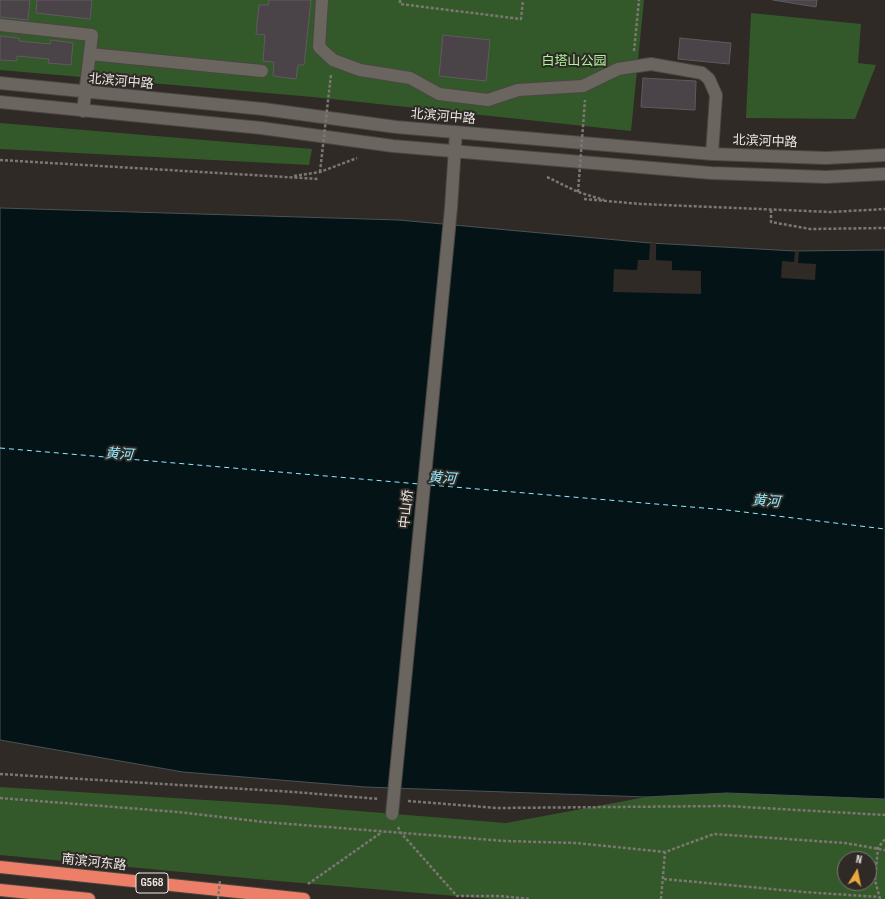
<!DOCTYPE html>
<html>
<head>
<meta charset="utf-8">
<style>
	body { margin:0 }
	#map { position:relative; width:885px; height:899px; overflow:hidden; background:#2f2a25; font-family:"Sofia Sans Condensed",sans-serif }
	canvas { display:block }
	.north { position:absolute; left:837px; top:851px; width:40px; height:40px; box-sizing:border-box; background:#2f2a25; border:1px solid #7b7672; border-radius:50%; rotate:10deg; font-size:11px; font-weight:700; line-height:16px; text-align:center; color:#ede9e6 }
	.north::after { content:''; display:block; margin:auto; width:14px; height:18px; background:#eaaa39; clip-path:polygon(50% 0,100% 100%,50% 72%,0 100%) }
</style>
</head>
<body>
<div id="map">
<canvas width="885" height="899"></canvas>
<div class="north">N</div>
</div>
<script>
const c = document.querySelector('canvas').getContext('2d');
c.lineJoin = 'round';
function fillPath(path, color) {
  c.fillStyle = color;
  c.fill(path, 'evenodd');
}
function poly(rows) {
  const path = new Path2D();
  for (const r of rows) {
    path.moveTo(r[0], r[1]);
    for (let i = 2; i < r.length; i += 2) path.lineTo(r[i], r[i + 1]);
  }
  return path;
}
function stroke(path, color, width, dash) {
  c.strokeStyle = color;
  c.lineWidth = width;
  c.lineCap = dash ? 'butt' : 'round';
  c.setLineDash(dash || []);
  c.stroke(path);
}
function drawText(font, color, halo, rows, align = 'center') {
  c.font = font + ' "Sofia Sans Condensed","Noto Sans SC",sans-serif';
  c.lineWidth = 4;
  c.setLineDash([]);
  c.textBaseline = 'middle';
  c.strokeStyle = halo;
  c.fillStyle = color;
  for (const [text, x, y, turn = 0] of rows) {
    c.save();
    c.translate(x, y);
    c.rotate((+turn || 0) * Math.PI / 180);
    c.textAlign = isNaN(turn) ? turn : align;
    if (halo) c.strokeText(text, 0, 0);
    c.fillText(text, 0, 0);
    c.restore();
  }
}
fillPath(poly([
	[0,0,644,0,631,131,313,97,0,70],
	[751,13,861,24,858,63,876,65,855,119,746,118],
	[0,123,312,149,309,165,0,149],
	[0,787,284,805,506,823,646,797,727,793,885,799,885,899,491,899,278,881,0,855],
	[845,859,869,859,869,883,845,883]
]), '#33592a');
const water = poly([
	[0,208,399,220,650,243,795,251,885,250,885,799,727,793,646,797,365,787,183,772,0,740,0,208]
]);
fillPath(water, '#041316');
stroke(water, '#4a5354', 1);
fillPath(poly([
	[650,243,656,243,656,260,672,261,672,270,701,271,701,294,613,292,614,269,637,270,638,260,649,260],
	[795,251,799,251,798,263,816,264,815,280,781,278,782,261,794,262]
]), '#2f2a25');
stroke(poly([
	[0,448,419,484],
	[430,485,727,510,885,529]
]), '#94ecff', 1, [5, 4]);
const building = poly([
	[0,0,30,0,28,20,0,17,0,0],
	[37,0,92,0,90,19,36,13,37,0],
	[269,0,311,0,304,65,298,65,296,79,273,76,274,62,263,61,265,35,256,34,259,5,268,5,269,0],
	[773,0,817,0,816,7,773,0],
	[443,35,490,40,486,81,439,76,443,35],
	[0,36,19,38,19,41,50,44,51,40,73,43,71,65,48,63,49,59,17,56,17,61,0,60,0,36],
	[680,38,731,43,729,64,678,59,680,38],
	[643,78,696,81,695,110,641,107,643,78]
]);
fillPath(building, '#4a4348');
stroke(building, '#605a5f', 1);
const minor = poly([
	[322,0,319,47,333,60,360,70,410,78,439,94,488,100,518,90,583,86,618,69,651,64,702,73,709,79,716,95,712,154],
	[0,25,92,35,83,111],
	[90,54,262,71],
	[0,83,263,109,396,127,712,154,826,158,885,155],
	[0,102,261,128,393,146,711,173,826,177,885,174],
	[451,208,456,132]
]);
const highway = poly([
	[0,867,304,899],
	[0,890,89,899]
]);
stroke(minor, '#4a4642', 14);
stroke(highway, '#4a4642', 14);
stroke(poly([
	[400,0,400,4,521,19,523,0],
	[634,51,639,0],
	[330,83,331,75],
	[0,160,319,179],
	[294,176,320,172,357,158],
	[547,177,578,192,604,200],
	[584,199,641,204,831,212,885,209],
	[771,210,771,222,810,229,885,228],
	[0,774,294,792,379,799],
	[0,798,178,812,264,822,505,841,576,843,665,852,714,834,845,843,885,850],
	[408,801,497,808,727,806,885,815],
	[398,827,401,833,457,896,500,896,530,899],
	[664,879,804,892,879,897],
	[308,884,382,832],
	[661,899,665,852],
	[880,899,875,880,878,848,885,839]
]), '#7c7773', 2.5, [3, 2]);
stroke(minor, '#6b655f', 12);
stroke(highway, '#ed7f68', 12);
const minorBridge = poly([
	[392,814,451,208]
]);
stroke(minorBridge, '#4a4642', 14, []);
stroke(poly([
	[320,172,330,83],
	[578,192,585,100],
	[218,899,220,880]
]), '#7c7773', 2.5, [3, 2]);
stroke(minorBridge, '#6b655f', 12);
for (const [x, y, w] of [
	[152,883,32]
]) {
  const box = new Path2D();
  box.roundRect(x - w / 2, y - 10, w, 20, 3);
  c.fillStyle = '#2f2a25';
  c.fill(box);
  stroke(box, '#ede9e6', 1);
}
drawText('bold 12px', '#ede9e6', null, [
	["G568",152,883]
]);
drawText('13px', '#aaf797', '#2f2a25', [
	["白塔山公园",574,62]
]);
drawText('13px', '#ede9e6', '#2f2a25', [
	["北滨河中路",121,82,5],
	["北滨河中路",443,117,5],
	["北滨河中路",765,142,2],
	["中山桥",407,509,-84],
	["南滨河东路",94,863,6]
]);
drawText('italic 14px', '#94ecff', '#2f2a25', [
	["黄河",119,455,4],
	["黄河",442,479,4],
	["黄河",766,502,4]
]);
</script>
</body>
</html>
